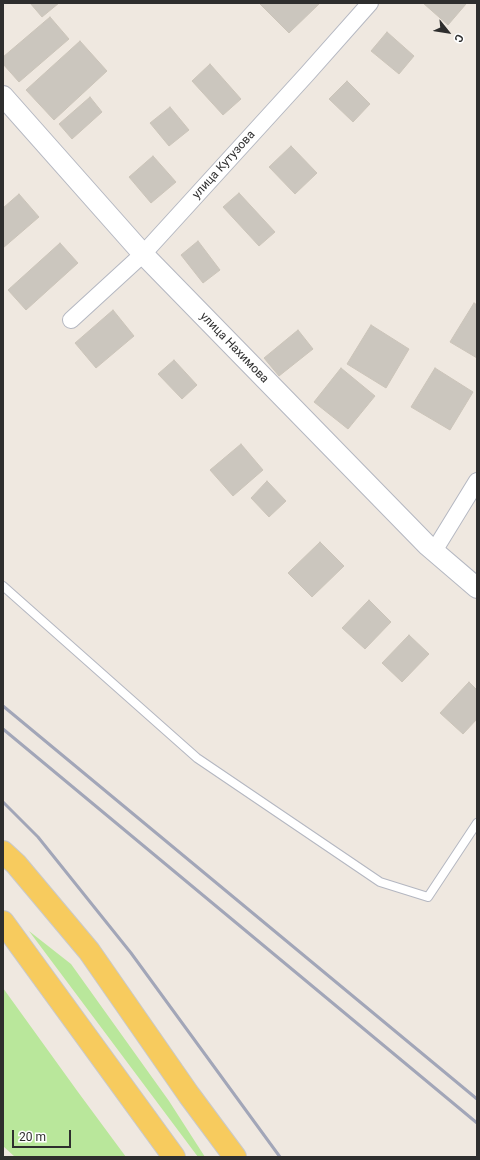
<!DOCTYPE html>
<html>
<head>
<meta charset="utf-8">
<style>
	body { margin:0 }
	#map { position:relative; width:480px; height:1160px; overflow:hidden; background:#efe8e0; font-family:Roboto,sans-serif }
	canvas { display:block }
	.frame { position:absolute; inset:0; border:4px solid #2e2e2e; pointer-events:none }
	.north { position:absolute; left:428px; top:12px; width:40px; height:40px; -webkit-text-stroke:3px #fff; paint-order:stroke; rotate:120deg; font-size:11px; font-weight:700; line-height:16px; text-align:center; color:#2e2e2e }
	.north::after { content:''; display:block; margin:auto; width:14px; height:18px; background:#2e2e2e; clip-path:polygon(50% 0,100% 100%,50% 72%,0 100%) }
	.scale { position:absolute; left:12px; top:1130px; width:59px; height:18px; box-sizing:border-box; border:2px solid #2e2e2e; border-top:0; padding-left:5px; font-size:12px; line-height:14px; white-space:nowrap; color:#2e2e2e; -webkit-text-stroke:3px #fff; paint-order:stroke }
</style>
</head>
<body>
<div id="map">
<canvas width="480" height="1160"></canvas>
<div class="frame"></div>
<div class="north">С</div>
<div class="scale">20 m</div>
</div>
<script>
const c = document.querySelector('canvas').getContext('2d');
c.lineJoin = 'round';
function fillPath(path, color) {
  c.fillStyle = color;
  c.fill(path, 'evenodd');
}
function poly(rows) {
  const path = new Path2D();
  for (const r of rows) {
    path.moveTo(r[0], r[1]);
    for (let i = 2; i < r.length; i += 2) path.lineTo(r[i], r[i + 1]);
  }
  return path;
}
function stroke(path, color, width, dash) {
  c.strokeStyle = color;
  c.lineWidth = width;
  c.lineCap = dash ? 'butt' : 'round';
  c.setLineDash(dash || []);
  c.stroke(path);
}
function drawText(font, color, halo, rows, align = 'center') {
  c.font = font + ' Roboto,sans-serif';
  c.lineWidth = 3;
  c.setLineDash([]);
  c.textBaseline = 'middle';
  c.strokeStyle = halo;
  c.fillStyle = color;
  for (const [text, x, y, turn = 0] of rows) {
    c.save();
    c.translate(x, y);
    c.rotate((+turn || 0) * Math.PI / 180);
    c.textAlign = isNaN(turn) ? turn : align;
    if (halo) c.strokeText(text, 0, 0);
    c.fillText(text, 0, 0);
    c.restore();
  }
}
fillPath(poly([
	[29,931,71,964,169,1101,205,1157,198,1157],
	[3,988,78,1092,126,1157,15,1157,3,1146]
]), '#b9e79b');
const building = poly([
	[30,3,59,3,42,17,30,3],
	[259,3,318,3,319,4,289,33,259,3],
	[423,3,465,3,466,4,448,25,423,3],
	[50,17,69,39,19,82,3,64,3,57,50,17],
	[387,32,414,56,399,74,371,51,387,32],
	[80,41,107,71,54,120,26,90,80,41],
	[210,64,241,99,223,115,192,81,210,64],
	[347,81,370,104,353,122,329,99,347,81],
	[90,97,102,112,72,139,59,124,90,97],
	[170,107,189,130,169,146,150,123,170,107],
	[291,146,317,173,295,194,269,167,291,146],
	[153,156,176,182,151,203,129,177,153,156],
	[239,193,275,232,259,246,223,207,239,193],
	[19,194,39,217,3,248,3,208,19,194],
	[198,241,220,270,203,283,181,255,198,241],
	[60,243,78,263,26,310,8,290,60,243],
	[474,303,477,305,477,358,450,342,474,303],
	[113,310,134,336,96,368,75,343,113,310],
	[371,325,409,349,386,388,347,364,371,325],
	[298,330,313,349,279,376,264,358,298,330],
	[174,360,197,385,182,399,158,374,174,360],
	[341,368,375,396,348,429,314,402,341,368],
	[435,368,473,392,450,430,411,407,435,368],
	[241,444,263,470,233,496,210,470,241,444],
	[267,481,286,501,269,517,251,498,267,481],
	[320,542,344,566,312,597,288,573,320,542],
	[369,600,391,622,365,649,342,628,369,600],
	[409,635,429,654,402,682,382,663,409,635],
	[469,682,477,690,477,719,463,734,440,713,469,682]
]);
fillPath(building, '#cbc6be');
stroke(building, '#cbc4b9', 1);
const service = poly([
	[3,586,197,758,380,882,428,897,477,823]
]);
const minor = poly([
	[71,320,143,254,307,74,370,3],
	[434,551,477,481]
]);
const tertiary = poly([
	[3,96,143,254,428,546,477,588]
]);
const primary = poly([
	[3,852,16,864,89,951,189,1095,235,1157],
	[3,922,174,1157]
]);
stroke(service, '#b4b7c1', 10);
stroke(minor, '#b4b7c1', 18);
stroke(tertiary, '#b4b7c1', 22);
stroke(primary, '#c9c9c9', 24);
stroke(service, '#fff', 8);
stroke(minor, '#fff', 16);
stroke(tertiary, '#fff', 20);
stroke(primary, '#f7cb5e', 22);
stroke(poly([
	[3,706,477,1099],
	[3,729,477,1123],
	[3,802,38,837,131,953,280,1157]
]), '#a2a6b8', 3);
drawText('12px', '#2e2e2e', '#fff', [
	["улица Кутузова",224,165,-48],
	["улица Нахимова",234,348,46]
]);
</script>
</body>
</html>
